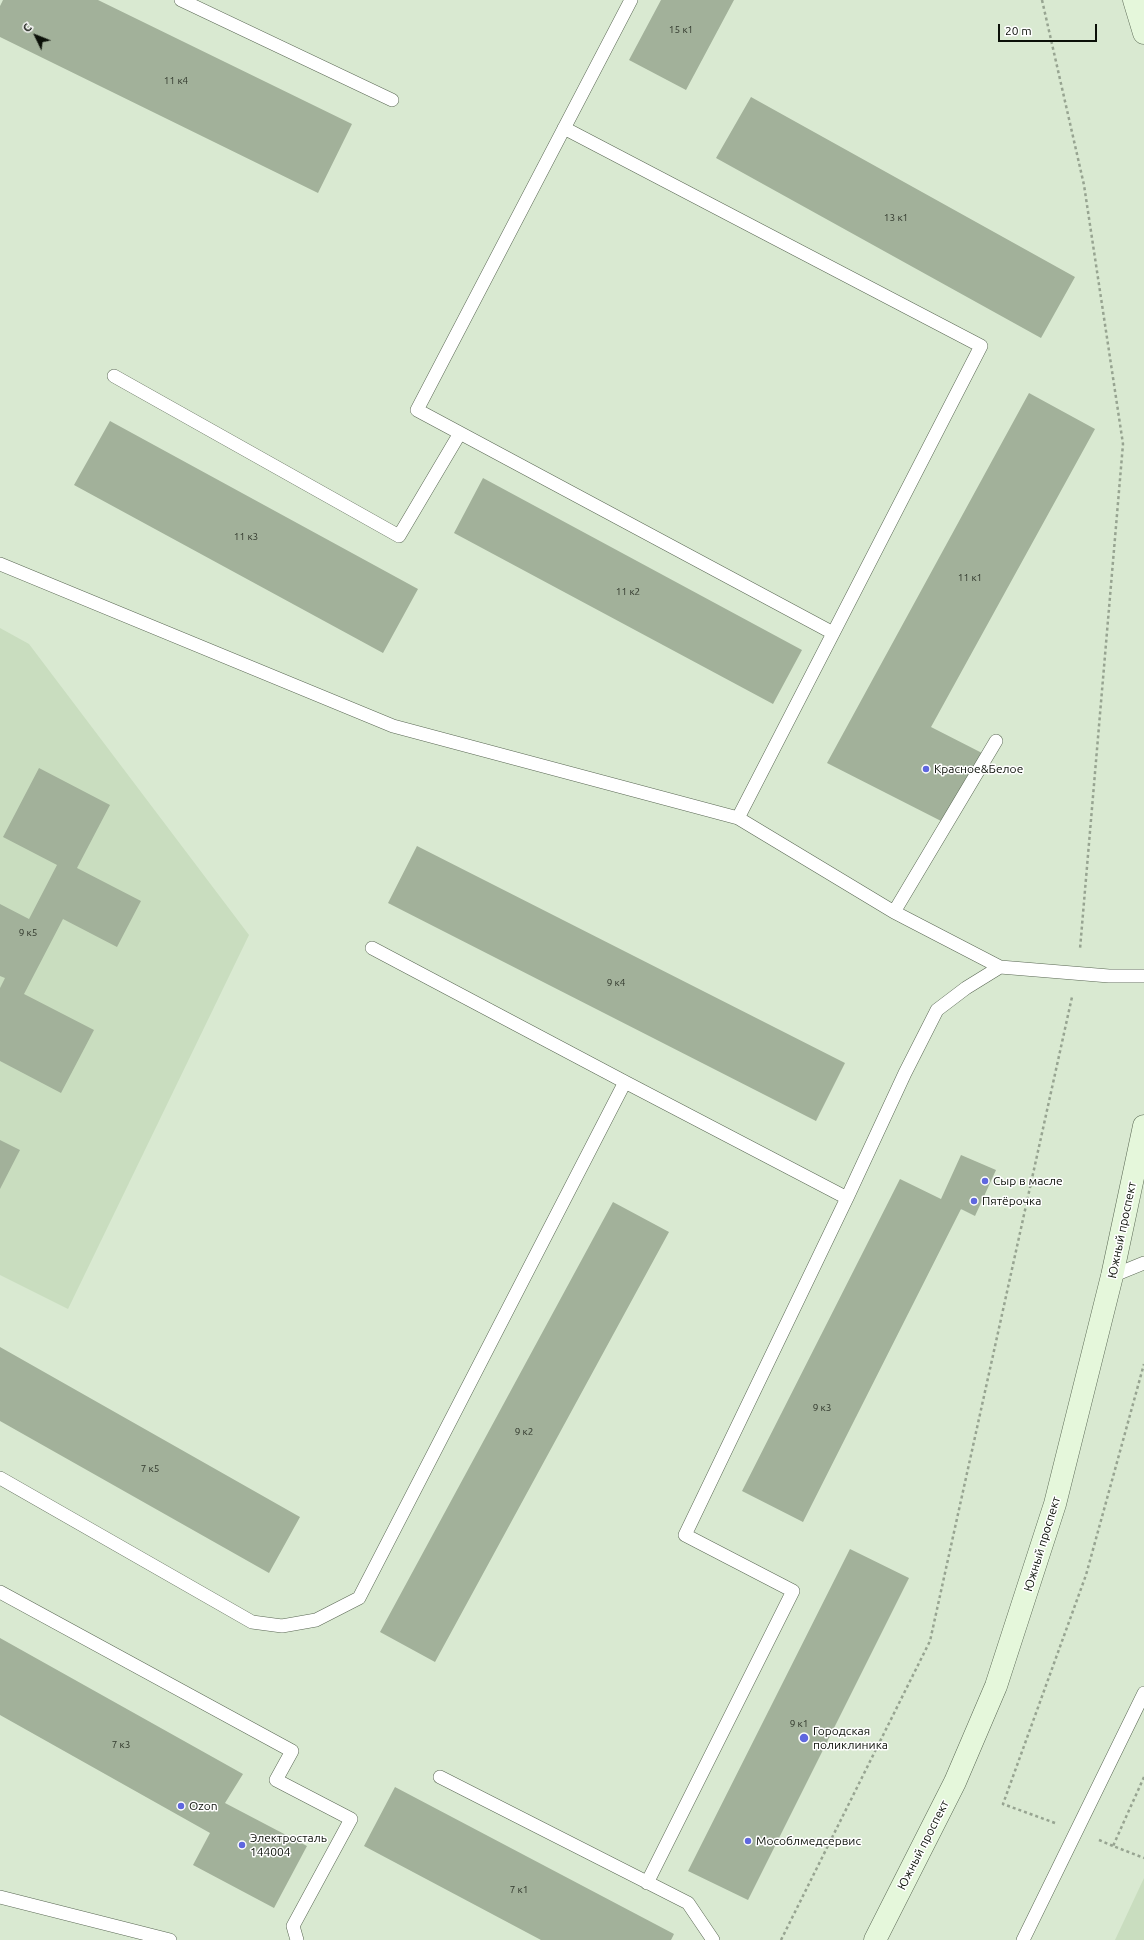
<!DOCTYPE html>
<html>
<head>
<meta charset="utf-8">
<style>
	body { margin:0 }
	#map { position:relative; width:1144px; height:1940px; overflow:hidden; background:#d9e9d1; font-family:Ubuntu,sans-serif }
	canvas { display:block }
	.north { position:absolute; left:16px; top:16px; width:40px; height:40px; -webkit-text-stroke:3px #fff; paint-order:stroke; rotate:313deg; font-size:11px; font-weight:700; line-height:16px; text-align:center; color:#0b1008 }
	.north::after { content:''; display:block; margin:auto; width:14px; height:18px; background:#0b1008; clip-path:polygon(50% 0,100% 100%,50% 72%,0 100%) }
	.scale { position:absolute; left:998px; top:24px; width:99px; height:18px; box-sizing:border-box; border:2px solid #0b1008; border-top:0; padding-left:5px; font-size:12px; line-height:14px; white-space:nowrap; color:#0b1008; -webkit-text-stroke:3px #fff; paint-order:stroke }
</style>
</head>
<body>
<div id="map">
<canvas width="1144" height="1940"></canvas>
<div class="north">С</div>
<div class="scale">20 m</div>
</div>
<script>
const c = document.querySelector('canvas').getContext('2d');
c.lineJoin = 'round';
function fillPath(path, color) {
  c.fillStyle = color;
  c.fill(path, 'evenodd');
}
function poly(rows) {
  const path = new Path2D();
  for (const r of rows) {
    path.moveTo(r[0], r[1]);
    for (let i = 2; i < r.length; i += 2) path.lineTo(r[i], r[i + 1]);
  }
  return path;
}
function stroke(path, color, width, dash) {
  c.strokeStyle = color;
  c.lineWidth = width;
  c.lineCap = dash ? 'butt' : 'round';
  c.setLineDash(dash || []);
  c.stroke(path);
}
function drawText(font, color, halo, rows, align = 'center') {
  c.font = font + ' Ubuntu,sans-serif';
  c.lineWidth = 3;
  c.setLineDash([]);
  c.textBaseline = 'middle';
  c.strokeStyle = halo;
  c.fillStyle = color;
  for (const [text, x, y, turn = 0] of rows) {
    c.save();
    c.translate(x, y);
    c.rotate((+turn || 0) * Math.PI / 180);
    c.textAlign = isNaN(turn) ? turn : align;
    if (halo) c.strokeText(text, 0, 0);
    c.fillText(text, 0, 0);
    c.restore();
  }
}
fillPath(poly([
	[0,628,29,644,249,935,68,1309,0,1275],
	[1144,1878,1144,1940,1115,1940]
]), '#c9ddbf');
fillPath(poly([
	[3,0,98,0,352,124,318,193,0,37,0,6],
	[661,0,734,0,686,90,629,60],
	[751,97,1075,277,1041,338,716,158],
	[1029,393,1095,429,931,727,982,753,945,823,827,763],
	[110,421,418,589,383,653,74,485],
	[483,478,802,650,773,704,454,533],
	[39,768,110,805,77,868,141,901,117,947,63,919,24,994,94,1030,61,1093,0,1061,0,988,5,978,0,976,0,904,29,919,57,865,3,837],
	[417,846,845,1063,816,1121,388,903],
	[0,1140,20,1150,0,1189],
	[961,1155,996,1170,975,1216,953,1205,961,1209,803,1522,742,1491,900,1179,941,1199],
	[613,1202,669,1232,435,1662,380,1632],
	[0,1347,300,1517,269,1573,0,1421],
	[850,1549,909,1578,748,1900,688,1871],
	[0,1638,243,1774,225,1803,307,1846,274,1908,193,1865,210,1833,0,1715],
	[395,1787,674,1934,671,1940,541,1940,364,1846]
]), '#a2b19a');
const service = poly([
	[181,0,392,100],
	[631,0,417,410,833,633],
	[564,128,981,346,738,818,894,912],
	[114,376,399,536,460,433],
	[0,564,393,726,738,818],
	[996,741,894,912,1000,967],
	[625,1082,847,1198,905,1073,937,1010,966,988,1000,967,1109,976,1144,976],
	[1112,1276,1144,1263],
	[0,1478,252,1622,282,1626,316,1620,359,1598,625,1082,372,948],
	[0,1592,292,1751,276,1780,351,1819,293,1926,297,1940],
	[440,1777,688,1903,713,1940],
	[647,1883,793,1591,685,1535,847,1198],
	[0,1897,170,1940],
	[1023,1940,1144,1693]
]);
const secondary = poly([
	[1134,0,1144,33],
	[875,1940,955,1782,996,1686,1055,1504,1112,1276,1144,1126]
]);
stroke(service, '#596753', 14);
stroke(secondary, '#596753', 23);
stroke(poly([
	[1042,0,1084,185,1123,444,1080,949],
	[1144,1777,1113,1846,1144,1858],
	[1055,1823,1003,1804,1086,1575,1144,1364],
	[1099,1840,1113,1846],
	[781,1940,930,1641,1072,997]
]), '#97a491', 2.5, [3, 3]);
stroke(service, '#fff', 13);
stroke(secondary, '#e5f7db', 22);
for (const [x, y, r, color] of [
	[926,769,4,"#5f67df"],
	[985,1181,4,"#5f67df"],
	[974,1201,4,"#5f67df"],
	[804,1738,5,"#5f67df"],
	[181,1806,4,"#5f67df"],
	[748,1841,4,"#5f67df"],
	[242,1845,4,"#5f67df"]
]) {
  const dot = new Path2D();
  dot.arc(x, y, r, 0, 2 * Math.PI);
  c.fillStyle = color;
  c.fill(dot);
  stroke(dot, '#fff', 1.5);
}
drawText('10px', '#31382c', null, [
	["15 к1",681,30],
	["11 к4",176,81],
	["13 к1",896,218],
	["11 к3",246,537],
	["11 к1",970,578],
	["11 к2",628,592],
	["9 к5",28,933],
	["9 к4",616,983],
	["9 к3",822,1408],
	["9 к2",524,1432],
	["7 к5",150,1469],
	["9 к1",799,1724],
	["7 к3",121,1745],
	["7 к1",519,1890]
]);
drawText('12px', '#0b1008', '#fff', [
	["Красное&Белое",934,769],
	["Сыр в масле",993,1181],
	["Пятёрочка",982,1201],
	["Городская",813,1731],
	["поликлиника",813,1745],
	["Ozon",189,1806],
	["Электросталь",250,1838],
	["144004",250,1852],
	["Мособлмедсервис",756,1841]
], 'left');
drawText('12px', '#0b1008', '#fff', [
	["Южный проспект",1122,1230,-78],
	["Южный проспект",1042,1544,-73],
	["Южный проспект",923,1845,-63]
]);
</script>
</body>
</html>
